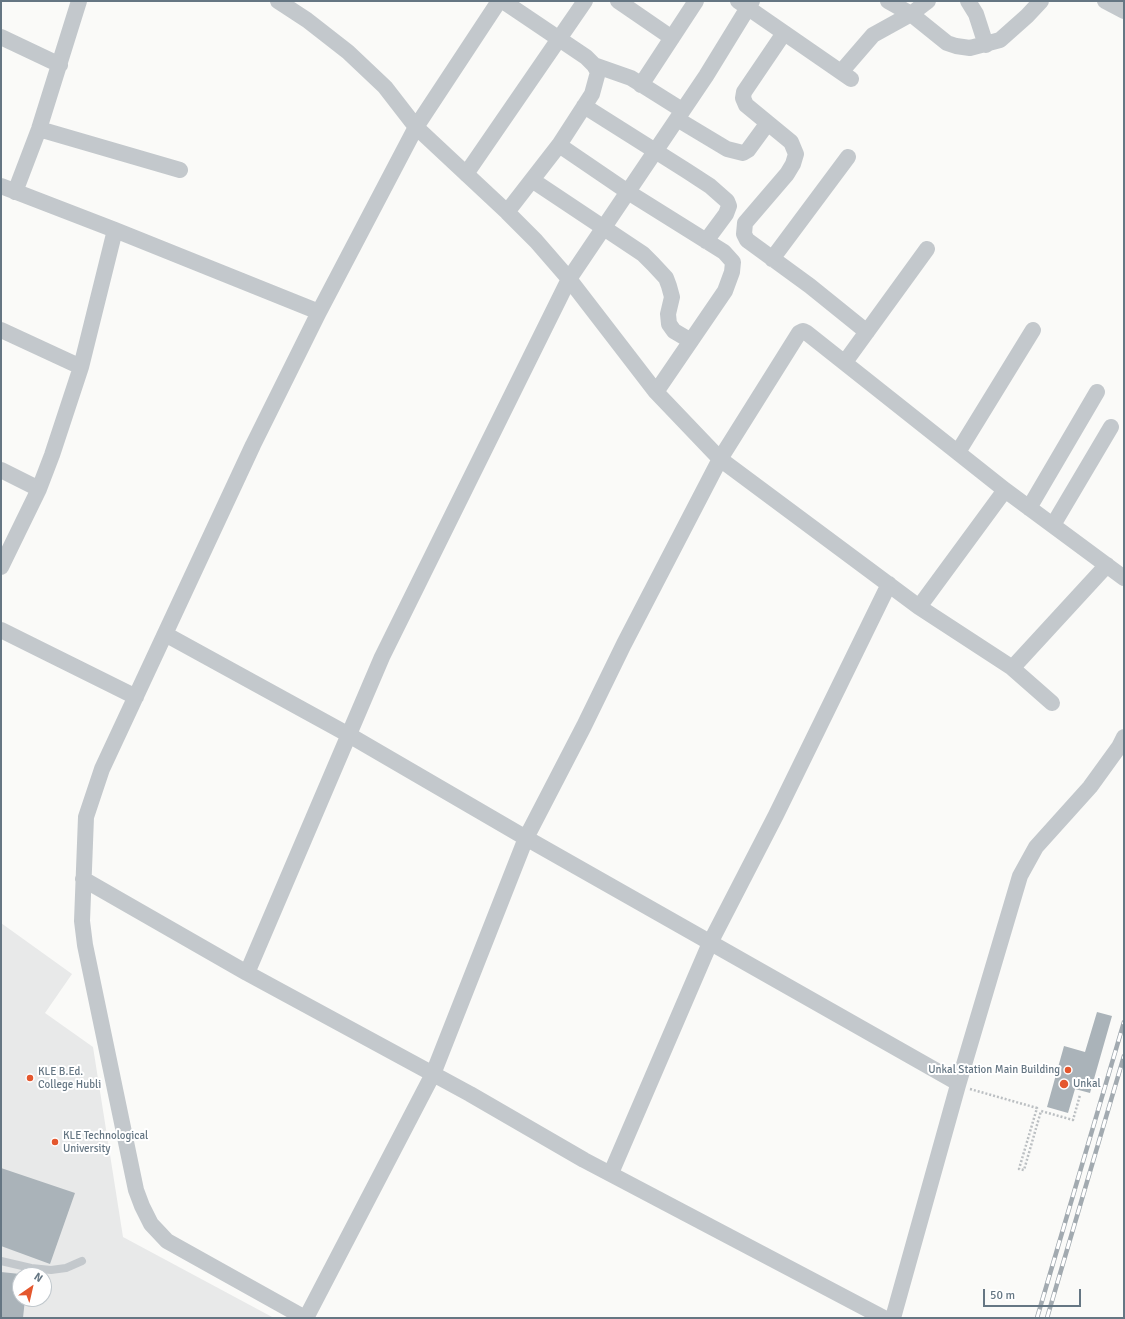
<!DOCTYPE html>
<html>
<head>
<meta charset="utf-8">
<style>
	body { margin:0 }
	#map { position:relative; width:1125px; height:1319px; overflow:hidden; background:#fafaf8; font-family:Signika,sans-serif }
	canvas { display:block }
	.frame { position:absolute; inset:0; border:2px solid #657683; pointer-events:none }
	.north { position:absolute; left:12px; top:1267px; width:40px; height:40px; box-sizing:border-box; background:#fff; border:1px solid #c1c8cd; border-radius:50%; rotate:34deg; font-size:11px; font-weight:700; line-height:16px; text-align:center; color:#657683 }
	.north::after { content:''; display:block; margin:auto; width:14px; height:18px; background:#e4572e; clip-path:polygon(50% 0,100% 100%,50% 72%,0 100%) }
	.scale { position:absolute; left:983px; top:1289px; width:98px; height:18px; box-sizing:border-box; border:2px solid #657683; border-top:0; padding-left:5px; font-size:12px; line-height:14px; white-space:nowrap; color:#657683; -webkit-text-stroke:3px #fff; paint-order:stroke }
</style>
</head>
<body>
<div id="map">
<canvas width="1125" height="1319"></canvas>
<div class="frame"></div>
<div class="north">N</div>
<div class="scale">50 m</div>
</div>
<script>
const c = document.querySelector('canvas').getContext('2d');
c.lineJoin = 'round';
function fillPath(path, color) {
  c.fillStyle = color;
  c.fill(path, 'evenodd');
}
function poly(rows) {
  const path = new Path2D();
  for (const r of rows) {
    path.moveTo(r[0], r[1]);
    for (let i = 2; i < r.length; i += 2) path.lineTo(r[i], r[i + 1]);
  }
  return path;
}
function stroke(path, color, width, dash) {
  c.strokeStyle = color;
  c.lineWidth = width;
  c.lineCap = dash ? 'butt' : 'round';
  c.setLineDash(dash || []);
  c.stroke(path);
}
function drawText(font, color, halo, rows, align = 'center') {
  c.font = font + ' Signika,sans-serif';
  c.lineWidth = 4;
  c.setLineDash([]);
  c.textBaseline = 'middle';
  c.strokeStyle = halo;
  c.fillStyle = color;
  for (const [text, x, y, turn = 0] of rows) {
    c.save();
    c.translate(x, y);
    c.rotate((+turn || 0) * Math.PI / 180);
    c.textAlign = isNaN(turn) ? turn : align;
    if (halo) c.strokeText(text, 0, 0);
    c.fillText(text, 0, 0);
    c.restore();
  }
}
fillPath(poly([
	[1,923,72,974,45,1013,93,1047,123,1237,274,1318,1,1318],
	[20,1275,44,1275,44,1299,20,1299]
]), '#e8e9e9');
fillPath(poly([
	[1097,1012,1112,1016,1090,1093,1075,1089,1068,1113,1047,1107,1064,1046,1085,1052],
	[1,1168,75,1193,50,1264,1,1246],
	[1,1272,20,1274,20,1299,25,1299,23,1318,1,1318]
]), '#aab3b9');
stroke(poly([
	[970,1089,1037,1108,1019,1169,1024,1170,1041,1111,1073,1120,1080,1095]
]), '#bbbfc2', 2.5, [2, 2]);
stroke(poly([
	[1,1261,31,1268,51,1270,66,1268,82,1261]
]), '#c3c8cc', 8);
stroke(poly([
	[278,1,307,20,348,52,385,87,416,127,507,212,536,241,569,279,656,392,720,459,919,607,1011,667,1015,665,1107,565],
	[503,1,586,57,594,65,598,72,592,94,559,145,507,212],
	[618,1,672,38],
	[738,1,851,79],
	[888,1,911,14,947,43,956,46,970,48,1000,40,1027,16,1041,1],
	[968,1,976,14,986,45],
	[1105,1,1124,11],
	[784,33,744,92,743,98,746,105,791,142,796,154,793,164,787,174,745,223,744,234,747,240,810,286,867,332],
	[1,37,60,65],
	[594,65,631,78,682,110],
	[841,72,873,35,911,14,928,1],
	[641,85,696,1],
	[584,106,687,171,710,186,727,201,729,206,726,214,706,241],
	[677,119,727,149,743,153,748,150,767,124],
	[39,129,180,170],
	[559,145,628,192,724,252,733,262,732,272,725,291,656,392],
	[466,174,585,1],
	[532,180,643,254,653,264,666,278,669,286,672,297,668,314,669,324,674,331,691,341],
	[1,186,115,230,319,312],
	[15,192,39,129,79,1],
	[772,259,848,157],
	[1,330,81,367],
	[845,362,927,249],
	[958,452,1033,330],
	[1,470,39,489],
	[1029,508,1097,392],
	[1053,525,1111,427],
	[1,567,39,489,52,455,81,367,115,230],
	[919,607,1005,490],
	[1,630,136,697],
	[165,634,349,735,526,838,958,1083],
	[1011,667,1052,703],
	[83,879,247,973,470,1094,584,1160,884,1318],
	[247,973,382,657,569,279,706,76,752,1],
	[611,1173,710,943,776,815,889,584],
	[305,1318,167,1241,151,1224,142,1206,136,1190,85,945,82,921,86,817,102,769,253,445,319,312,416,127,499,1],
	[306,1318,433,1074,526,838,584,726,624,644,720,459,799,333,803,331,807,333,1005,490,1124,578],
	[893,1318,958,1085,1020,876,1036,847,1090,787,1119,747,1124,737]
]), '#c3c8cc', 16);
const rail = poly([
	[1037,1318,1124,1022],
	[1047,1318,1124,1056]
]);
stroke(rail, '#a2aab0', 4.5);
stroke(rail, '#fff', 3, [9]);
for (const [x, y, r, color] of [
	[1068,1070,4,"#e4572e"],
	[30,1078,4,"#e4572e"],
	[1064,1084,5,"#e4572e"],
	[55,1142,4,"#e4572e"]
]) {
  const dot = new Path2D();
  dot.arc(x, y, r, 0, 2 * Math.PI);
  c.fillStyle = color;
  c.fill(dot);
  stroke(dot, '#fff', 1.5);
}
drawText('11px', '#657683', '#fff', [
	["Unkal Station Main Building",1060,1070,"right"],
	["KLE B.Ed.",38,1072],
	["College Hubli",38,1085],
	["Unkal",1073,1084],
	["KLE Technological",63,1136],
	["University",63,1149]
], 'left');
</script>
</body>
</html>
